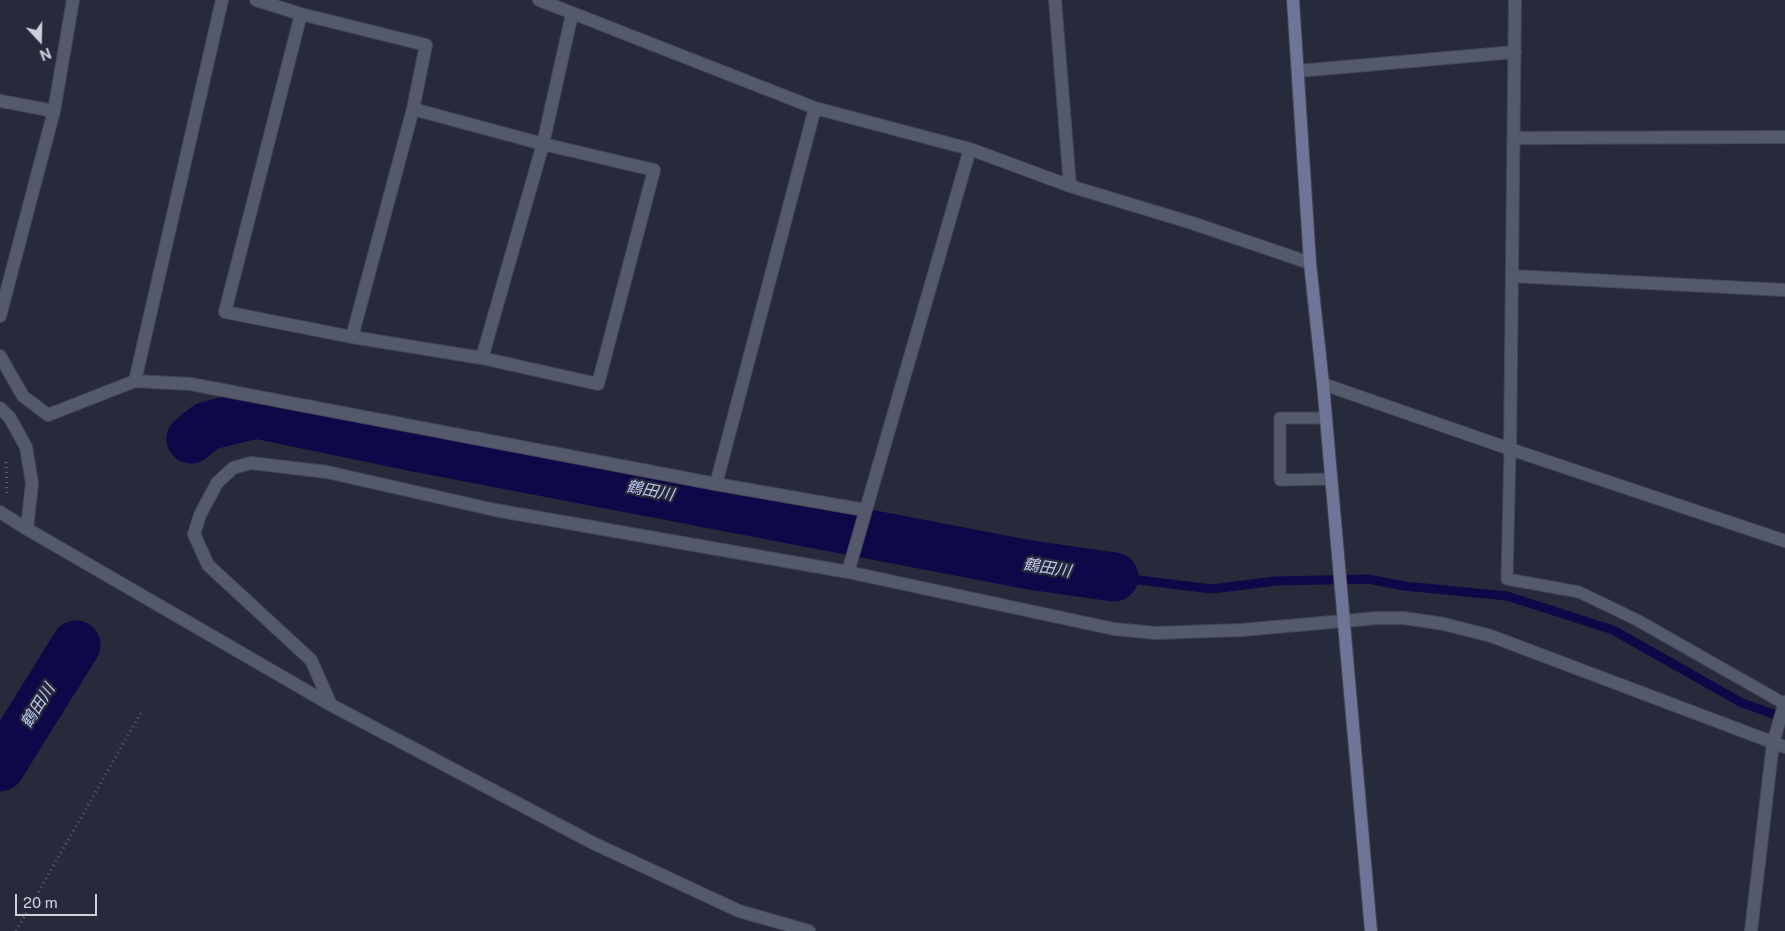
<!DOCTYPE html>
<html>
<head>
<meta charset="utf-8">
<style>
	body { margin:0 }
	#map { position:relative; width:1785px; height:931px; overflow:hidden; background:#262a3a; font-family:"Public Sans",sans-serif }
	canvas { display:block }
	.north { position:absolute; left:15px; top:15px; width:50px; height:50px; -webkit-text-stroke:4px #262a3a; paint-order:stroke; rotate:159deg; font-size:14px; font-weight:700; line-height:20px; text-align:center; color:#ced1dc }
	.north::after { content:''; display:block; margin:auto; width:18px; height:22px; background:#ced1dc; clip-path:polygon(50% 0,100% 100%,50% 72%,0 100%) }
	.scale { position:absolute; left:15px; top:894px; width:82px; height:22px; box-sizing:border-box; border:2px solid #ced1dc; border-top:0; padding-left:6px; font-size:15px; line-height:18px; white-space:nowrap; color:#ced1dc; -webkit-text-stroke:4px #262a3a; paint-order:stroke }
</style>
</head>
<body>
<div id="map">
<canvas width="1785" height="931"></canvas>
<div class="north">N</div>
<div class="scale">20 m</div>
</div>
<script>
const c = document.querySelector('canvas').getContext('2d');
c.lineJoin = 'round';
function poly(rows) {
  const path = new Path2D();
  for (const r of rows) {
    path.moveTo(r[0], r[1]);
    for (let i = 2; i < r.length; i += 2) path.lineTo(r[i], r[i + 1]);
  }
  return path;
}
function stroke(path, color, width, dash) {
  c.strokeStyle = color;
  c.lineWidth = width;
  c.lineCap = dash ? 'butt' : 'round';
  c.setLineDash(dash || []);
  c.stroke(path);
}
function drawText(font, color, halo, rows, align = 'center') {
  c.font = font + ' "Public Sans","Noto Sans JP",sans-serif';
  c.lineWidth = 4.5;
  c.setLineDash([]);
  c.textBaseline = 'middle';
  c.strokeStyle = halo;
  c.fillStyle = color;
  for (const [text, x, y, turn = 0] of rows) {
    c.save();
    c.translate(x, y);
    c.rotate((+turn || 0) * Math.PI / 180);
    c.textAlign = isNaN(turn) ? turn : align;
    if (halo) c.strokeText(text, 0, 0);
    c.fillText(text, 0, 0);
    c.restore();
  }
}
stroke(poly([
	[1114,577,1212,589,1276,581,1368,579,1404,586,1507,596,1613,630,1742,703,1785,718]
]), '#0e0748', 9);
stroke(poly([
	[191,439,207,426,256,414,415,447,1030,565,1114,577],
	[0,767,76,645]
]), '#0e0748', 49);
const lane = poly([
	[1326,418,1280,418,1280,480,1331,479],
	[1510,449,1507,579,1579,592,1637,620,1785,704]
]);
const street = poly([
	[256,0,301,14,426,45,413,109,352,337],
	[539,0,815,108,970,149,1070,186,1192,223,1310,263],
	[1055,0,1070,186],
	[301,14,225,312,352,337,482,358,598,384,654,170,543,144,413,109],
	[1298,71,1515,52],
	[0,101,54,111],
	[1514,138,1785,137],
	[1512,276,1785,290],
	[0,316,54,111,73,0],
	[0,356,23,396,48,415,135,381,191,384,716,484,865,510],
	[482,358,543,144,572,14],
	[135,381,222,0],
	[1323,384,1510,449,1785,541],
	[0,408,10,418,26,447,32,483,27,529],
	[1510,449,1515,0],
	[716,484,815,108],
	[0,512,27,529,331,705,593,843,739,911,809,931],
	[848,572,970,149],
	[331,705,311,660,208,565,194,534,200,515,217,483,233,468,251,463,327,472,495,510,848,572,1114,629,1155,633,1242,630,1377,618,1404,618,1444,624,1491,636,1785,747],
	[1751,931,1773,743,1785,702]
]);
const secondary = poly([
	[1293,0,1310,263,1323,384,1371,931]
]);
stroke(lane, '#444755', 13);
stroke(street, '#444755', 14);
stroke(secondary, '#444755', 14);
stroke(poly([
	[6,462,7,493],
	[16,931,142,711]
]), '#5c5f6e', 3, [1, 4]);
stroke(lane, '#55596c', 11);
stroke(street, '#55596c', 12);
stroke(secondary, '#6e7596', 12);
drawText('italic 16px', '#bdc6ee', '#262a3a', [
	["鶴田川",650,491,11],
	["鶴田川",1047,568,9],
	["鶴田川",38,706,-58]
]);
</script>
</body>
</html>
